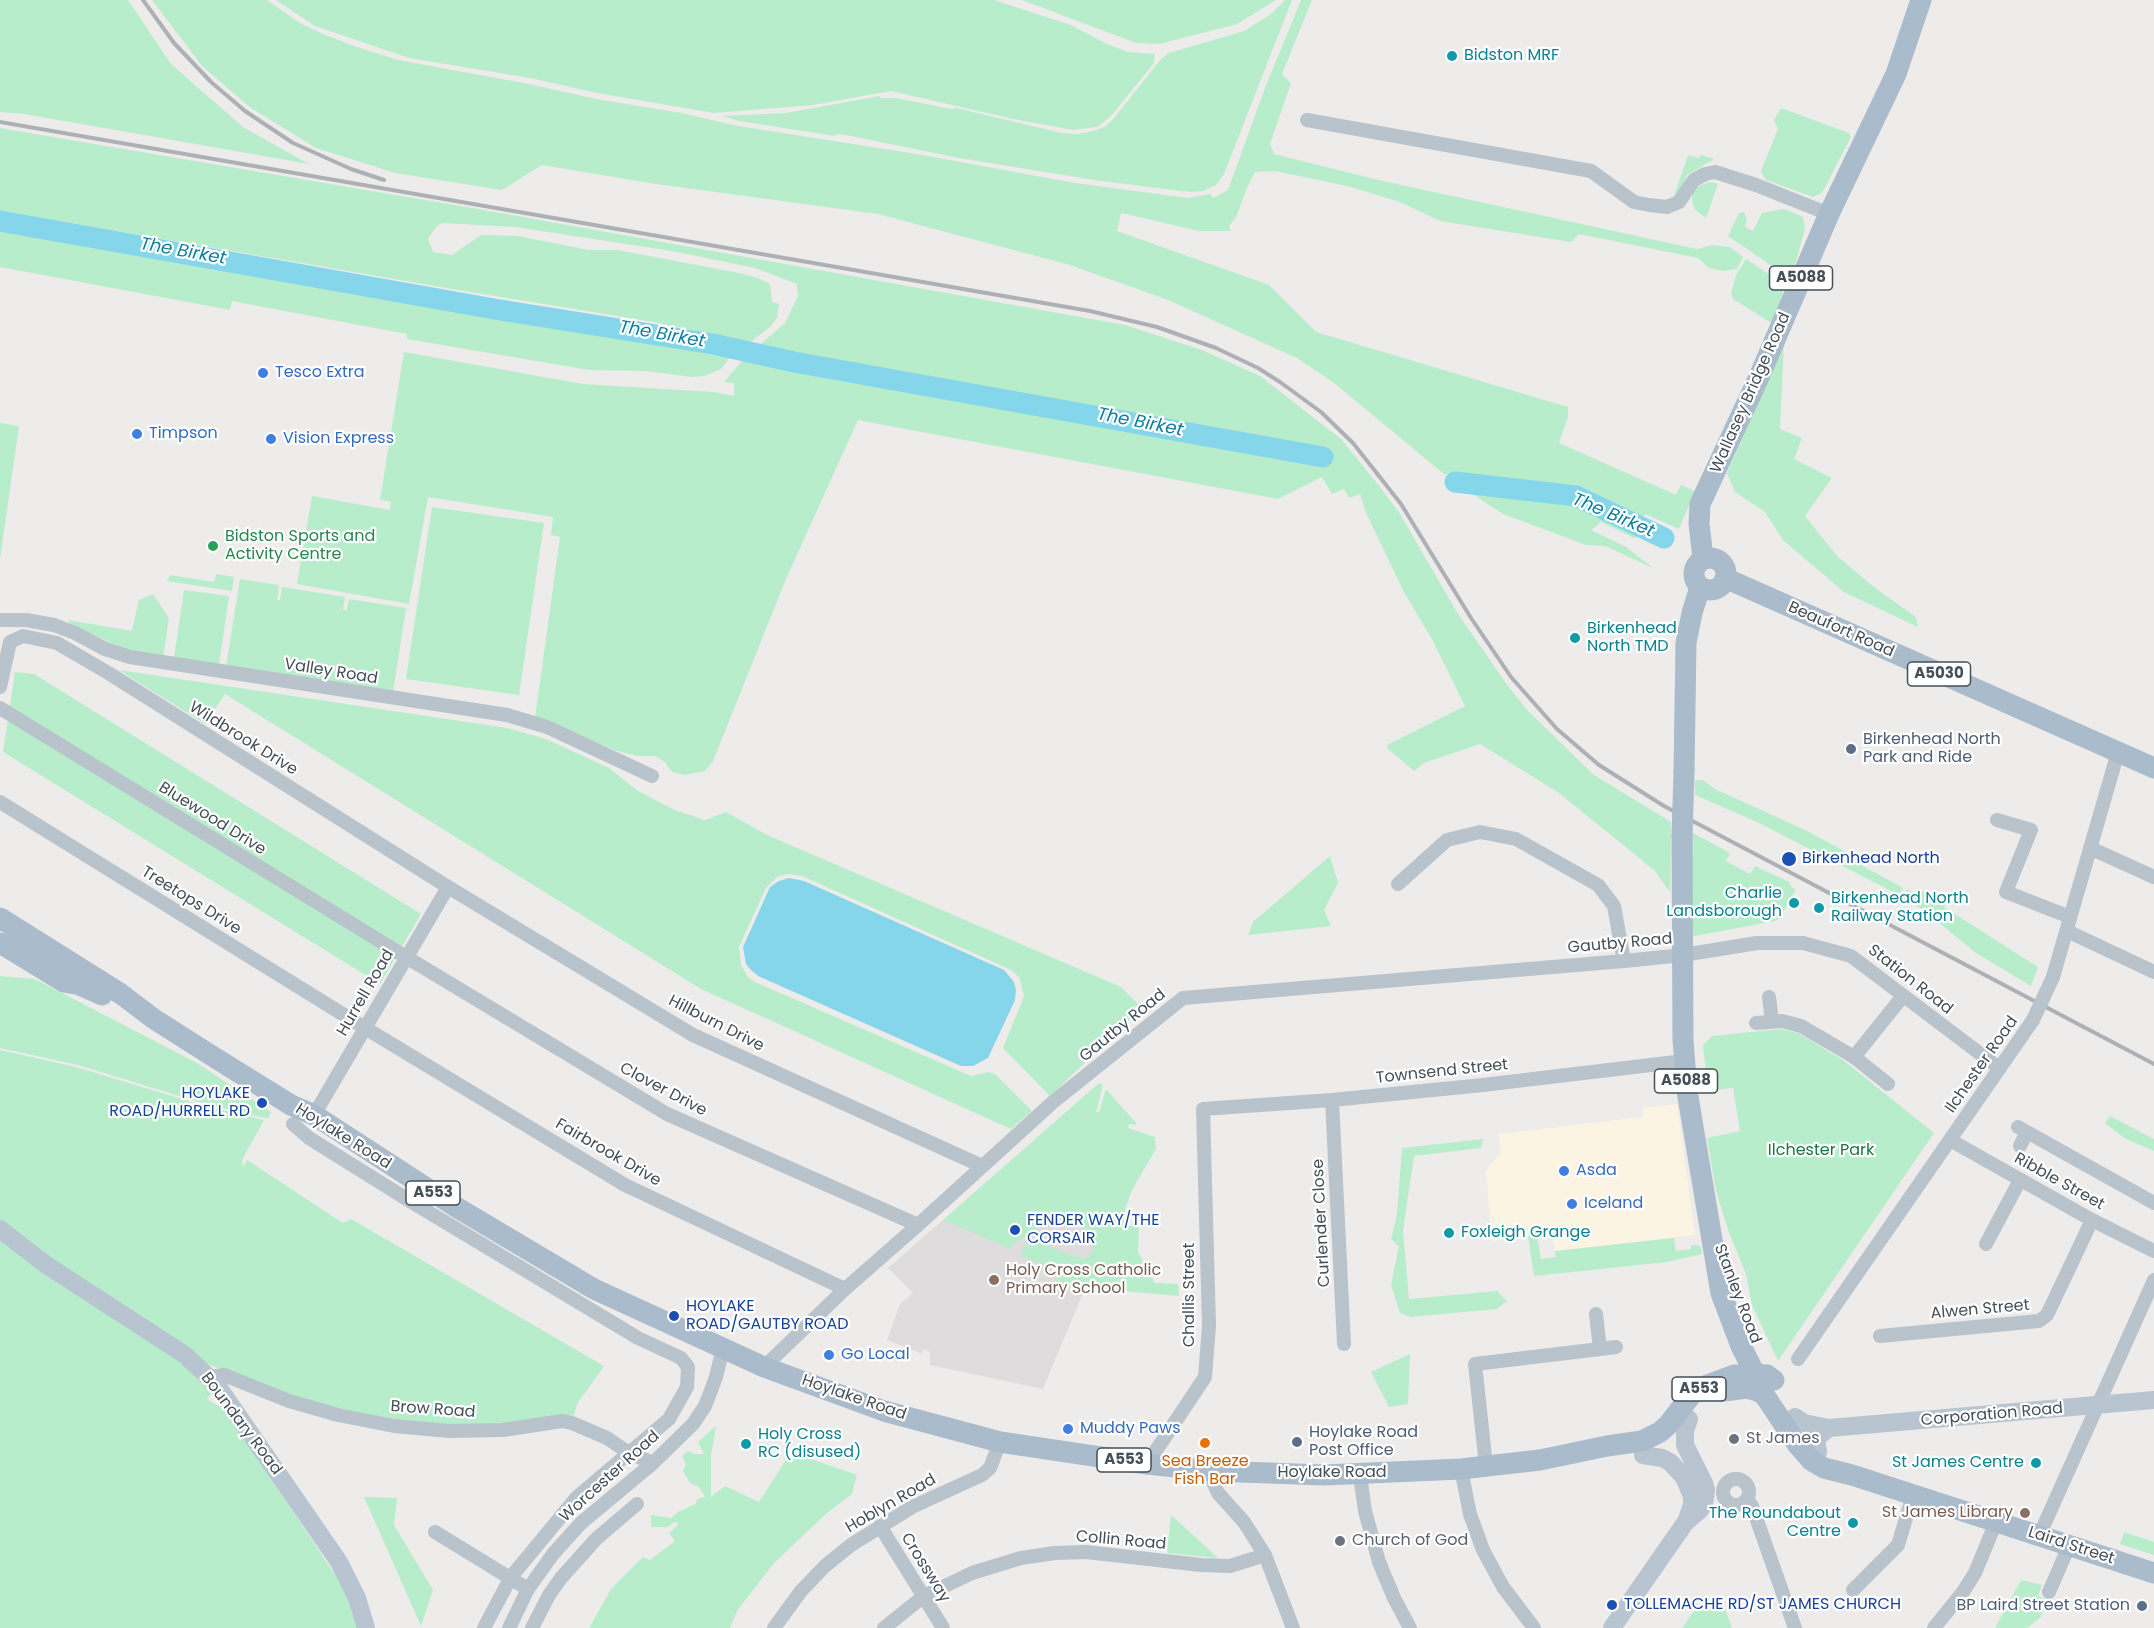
<!DOCTYPE html>
<html>
<head>
<meta charset="utf-8">
<style>
	body { margin:0 }
	canvas { display:block; background:#eeebeb }
</style>
</head>
<body>
<canvas width="2154" height="1628"></canvas>
<script>
const c = document.querySelector('canvas').getContext('2d');
c.lineJoin = 'round';
function fillPath(path, color) {
  c.fillStyle = color;
  c.fill(path, 'evenodd');
}
function poly(rows) {
  const path = new Path2D();
  for (const r of rows) {
    if (r.length === 3) {
      path.moveTo(r[0] + r[2], r[1]);
      path.arc(r[0], r[1], r[2], 0, 2 * Math.PI);
      continue;
    }
    path.moveTo(r[0], r[1]);
    for (let i = 2; i < r.length; i += 2) path.lineTo(r[i], r[i + 1]);
  }
  return path;
}
function stroke(path, color, width, dash) {
  c.strokeStyle = color;
  c.lineWidth = width;
  c.lineCap = dash ? 'butt' : 'round';
  c.setLineDash(dash || []);
  c.stroke(path);
}
function drawText(font, color, halo, rows, align = 'center') {
  c.font = font + ' Poppins,sans-serif';
  c.lineWidth = 4.5;
  c.setLineDash([]);
  c.textBaseline = 'middle';
  c.strokeStyle = halo;
  c.fillStyle = color;
  for (const [text, x, y, turn = 0] of rows) {
    c.save();
    c.translate(x, y);
    c.rotate((+turn || 0) * Math.PI / 180);
    c.textAlign = isNaN(turn) ? turn : align;
    if (halo) c.strokeText(text, 0, 0);
    c.fillText(text, 0, 0);
    c.restore();
  }
}
fillPath(poly([
	[1677,1104,1695,1235,1555,1251,1552,1233,1492,1241,1486,1171,1501,1152,1499,1134,1643,1117,1643,1108]
]), '#fbf4e2');
fillPath(poly([
	[998,1172,1113,1221,1043,1389,930,1365,930,1352,923,1349,922,1354,887,1340,900,1304,913,1293,888,1268]
]), '#dfdcdd');
fillPath(poly([
	[0,0,128,0,171,64,243,127,305,162,315,165,24,114,0,112],
	[152,0,267,0,300,23,321,33,351,45,398,60,529,84,596,99,681,113,738,126,917,154,1075,183,1188,198,1210,194,1213,198,1228,190,1265,88,1301,0,1312,0,1282,74,1291,83,1270,144,1274,154,1383,181,1697,249,1712,245,1730,247,1743,257,1737,269,1723,271,1709,268,1698,258,1579,234,1571,242,1440,221,1400,202,1347,186,1275,171,1255,172,1247,188,1236,217,1229,226,1231,231,1199,231,1121,213,1117,231,1269,285,1316,332,1568,407,1568,417,1559,443,1676,495,1681,485,1695,491,1679,529,1645,514,1642,520,1585,493,1574,490,1444,474,1334,383,1297,358,1168,300,1070,265,878,214,656,184,542,165,502,190,395,173,316,148,251,108,202,66],
	[276,0,994,0,1071,25,1107,44,1128,52,1155,54,1154,63,1111,116,1097,127,1073,130,1013,119,891,91,813,105,714,113,597,93,530,78,409,58,315,26],
	[1022,0,1276,0,1237,24,1159,44,1136,43],
	[1285,0,1292,0,1224,174,1216,185,1203,191,1190,192,1094,180,959,158,851,136,837,134,835,136,739,121,722,116,786,113,880,96,880,98,896,98,951,109,956,108,1062,133,1079,134,1097,130,1106,126,1115,117,1161,59,1169,53,1244,31,1271,14],
	[1781,108,1849,133,1851,137,1822,193,1813,197,1766,180,1761,171,1778,129,1774,120],
	[0,128,484,210,1125,325,1202,350,1260,376,1341,439,1380,487,1400,514,1458,614,1508,686,1528,711,1594,775,1671,822,1670,892,1654,870,1559,793,1480,744,1424,763,1414,771,1387,748,1387,745,1465,706,1433,641,1404,592,1366,513,1360,494,1349,498,1344,489,1332,494,1322,477,1278,499,858,420,786,579,713,761,705,771,685,775,672,772,665,762,655,756,638,756,617,751,535,718,560,537,551,535,553,517,428,497,409,604,297,584,312,496,390,510,391,502,380,500,404,352,583,384,714,392,734,396,734,383,724,382,749,353,782,366,1227,445,1322,460,1324,448,756,348,785,323,798,296,797,284,755,268,672,251,515,227,442,223,437,226,428,239,433,252,452,255,481,235,518,236,589,250,617,250,739,273,758,278,770,284,772,302,779,304,777,318,770,327,748,344,738,340,654,322,452,289,0,211],
	[1688,155,1698,158,1701,155,1714,159,1687,175,1679,195,1673,199],
	[1710,182,1718,184,1706,218,1695,210,1692,201,1692,193,1701,185],
	[1784,209,1803,217,1805,229,1796,261,1788,277,1728,236,1739,213,1744,212,1747,220,1745,227,1753,231,1762,213],
	[0,223,433,302,734,352,721,369,704,376,692,377,646,371,589,370,407,339,407,334,232,301,230,310,0,267],
	[1746,259,1785,285,1773,324,1733,299,1731,293,1736,275],
	[1784,343,1780,429,1802,438,1794,459,1832,478,1805,516,1837,556,1875,588,1916,617,1918,627,1844,592,1783,540,1765,512,1735,492,1727,473],
	[0,423,19,426,0,559],
	[1468,491,1537,498,1584,507,1645,534,1634,538,1601,522,1591,530,1626,547,1653,568,1605,546,1586,545,1503,514],
	[432,507,544,523,519,695,406,679],
	[216,574,234,577,232,591,167,581,170,575,214,582],
	[240,579,279,585,277,600,280,600,282,587,345,597,343,610,347,610,349,599,406,608,393,692,226,667],
	[184,590,229,596,219,665,174,658],
	[153,594,169,618,163,658,125,650,69,623,68,620,132,631,139,600],
	[119,670,507,728,546,739,609,768,638,791,675,810,705,820,726,812,767,835,1121,987,1142,1008,1050,1096,1003,1048,1024,996,1019,977,1011,970,802,876,788,874,777,877,766,888,739,947,741,965,748,977,755,982,971,1076,988,1072,995,1074,1032,1111,1011,1129,701,989,225,694,205,724],
	[15,672,34,674,421,914,380,984,3,752],
	[1695,780,1703,780,1715,789,1807,831,1863,861,1861,865,1903,888,1899,895,1757,822,1695,795],
	[1684,828,1730,853,1726,861,1750,874,1755,866,1789,882,1792,888,1796,889,1780,918,1775,921,1695,936,1691,935],
	[1330,856,1338,883,1324,910,1331,926,1248,935,1253,922],
	[1907,889,1915,894,1918,889,1947,902,1944,907,2038,967,2031,986,1976,953,1926,912,1903,897],
	[0,976,35,979,197,1063,271,1112,268,1118,265,1118,205,1104,78,1065,0,1048],
	[1780,1029,1798,1033,1843,1060,1934,1133,1778,1361,1752,1305,1746,1274,1728,1230,1716,1191,1707,1138,1740,1131,1733,1088,1708,1091,1703,1045,1712,1036],
	[0,1050,76,1067,205,1106,264,1120,242,1160,243,1167,247,1160,343,1223,351,1219,604,1366,577,1404,572,1423,503,1430,338,1415,187,1356,217,1385,207,1399,225,1410,350,1597,360,1628,0,1628],
	[1099,1083,1103,1085,1096,1112,1099,1112,1106,1089,1136,1123,1136,1125,1129,1124,1128,1128,1155,1137,1156,1149,1132,1190,1125,1209,1124,1225,1139,1227,1138,1252,1155,1283,1178,1284,1179,1296,1055,1285,1059,1271,1021,1256,1023,1247,1035,1240,1068,1254,1085,1259,1092,1254,1093,1242,1088,1232,1065,1217,1053,1214,1032,1234,1015,1242,1011,1249,943,1220],
	[2110,1116,2154,1139,2154,1151,2124,1138,2105,1123],
	[1483,1139,1481,1148,1414,1156,1403,1231,1409,1299,1497,1291,1507,1301,1497,1309,1410,1317,1400,1313,1391,1285,1399,1246,1391,1239,1397,1214,1402,1148],
	[1537,1234,1541,1259,1556,1257,1555,1251,1674,1238,1676,1251,1691,1249,1691,1245,1697,1245,1701,1247,1702,1254,1667,1262,1534,1276,1528,1236],
	[1410,1354,1408,1404,1389,1407,1371,1372],
	[716,1426,711,1455,711,1497,725,1486,759,1502,791,1452,857,1475,852,1494,827,1513,774,1563,737,1611,730,1628,589,1628,611,1589,643,1557,650,1560,675,1541,669,1533,679,1524,674,1522,668,1527,651,1527,651,1515,671,1518,678,1512,696,1504,697,1499,705,1497,699,1487,690,1483,683,1471,686,1464,682,1456,688,1451,695,1454,704,1454,698,1442],
	[364,1497,397,1498,394,1525,433,1590,421,1626],
	[1171,1515,1218,1558,1167,1553],
	[2124,1532,2154,1542,2154,1555,2120,1544],
	[2021,1580,2042,1585,2038,1596,2048,1600,2040,1618,2027,1628,1995,1628],
	[1725,1609,1732,1628,1682,1628,1694,1611]
]), '#b8edcc');
fillPath(poly([
	[789,878,804,881,1004,970,1014,982,1016,990,1015,1000,988,1058,973,1066,961,1066,758,976,751,970,746,964,743,947,770,887,779,881]
]), '#85d6ea');
stroke(poly([
	[0,221,500,310,713,344,794,362,1323,457],
	[1455,482,1576,496,1664,538]
]), '#85d6ea', 21);
stroke(poly([
	[1307,120,1591,171,1634,202,1649,205,1667,207,1679,202,1694,180,1705,174,1715,172,1756,185,1829,214],
	[0,620,26,620,54,625,75,633,105,649,130,657,507,715,547,727,652,776],
	[0,687,10,642,23,636,57,643,110,674,448,887,693,1035,982,1166],
	[0,708,406,957,667,1114,918,1225],
	[0,802,365,1028,625,1185,845,1289],
	[1997,820,2031,830,2006,892,2070,917],
	[2090,848,2154,877],
	[1398,884,1447,840,1480,832,1516,839,1598,885,1614,906,1624,961],
	[2067,931,2154,972],
	[2053,977,2118,752],
	[1769,997,1772,1021],
	[1756,1023,1782,1021,1801,1026,1854,1057,1888,1084],
	[1854,1057,1903,996],
	[1332,1100,1344,1344],
	[314,1115,448,887],
	[293,1124,309,1138,410,1201,638,1338,681,1358,688,1367,687,1387,669,1419,577,1497,511,1577,484,1628],
	[2018,1127,2154,1203],
	[1950,1140,2092,1220,2154,1251],
	[2020,1146,2027,1132],
	[1986,1244,2020,1180],
	[1880,1336,2039,1321,2047,1315,2092,1220],
	[1600,1349,1616,1347],
	[1798,1359,2033,1020],
	[764,1367,845,1289,918,1225,1053,1102,1183,998,1624,961,1683,955,1757,943,1803,943,1851,956,1999,1068],
	[209,1377,224,1375,289,1401,338,1415,394,1426,449,1431,503,1430,562,1421,572,1423,607,1438,629,1453,653,1463],
	[1147,1464,1205,1377,1209,1326,1203,1109,1332,1100,1483,1085,1684,1061],
	[1486,1466,1475,1364,1600,1349,1596,1314],
	[1461,1469,1470,1514,1483,1550,1503,1587,1534,1628],
	[1213,1471,1214,1484,1218,1493,1244,1522,1265,1555,1293,1628],
	[1360,1475,1365,1511,1379,1562,1394,1598,1410,1628],
	[1736,1492,13],
	[1747,1499,1752,1506,1795,1628],
	[880,1526,943,1628],
	[435,1532,528,1589],
	[2039,1536,2154,1280],
	[1853,1590,1898,1545,1913,1495],
	[2049,1592,2069,1546],
	[509,1628,528,1589,553,1554,581,1523,653,1463,693,1424,705,1406,716,1377,723,1348],
	[532,1628,549,1595,561,1578,596,1539,637,1504],
	[774,1628,801,1591,825,1566,851,1545,912,1507,982,1475,990,1468,1000,1442],
	[884,1628,924,1596,972,1573,1021,1558,1055,1553,1086,1552,1201,1565,1230,1566,1265,1555],
	[1934,1628,1963,1592,1975,1573,1996,1522]
]), '#b9c3cb', 14);
stroke(poly([
	[0,1229,45,1264,185,1355,217,1385,339,1562,357,1598,366,1628],
	[1795,1417,1804,1423,1829,1428,2154,1400],
	[1818,1452,1816,1438,1829,1428],
	[1643,1455,1662,1458,1670,1462,1684,1477,1692,1496,1692,1505,1686,1522],
	[1612,1628,1685,1523,1700,1510,1704,1504,1706,1490,1704,1483,1685,1445,1685,1431,1689,1419]
]), '#b8c4d0', 18);
stroke(poly([
	[1710,574,16],
	[1703,558,1699,524,1700,504,1759,377,1829,214,1896,74,1921,0],
	[1725,578,2154,768],
	[1684,772,1686,643,1692,613,1700,587],
	[1682,837,1683,1040,1687,1091,1721,1293,1741,1346,1760,1384],
	[0,918,121,994,154,1019,217,1059,291,1105,314,1115,456,1207,594,1289,764,1367,884,1411,1000,1442,1147,1464,1213,1471,1324,1475,1461,1469,1540,1460,1607,1446,1642,1441,1660,1432,1668,1425,1692,1394,1707,1385,1734,1375,1754,1374,1767,1375,1774,1380],
	[0,943,64,982,77,984,102,995],
	[1724,1391,1747,1388,1758,1391,1765,1396,1797,1444,1812,1461,1824,1468,1852,1475,2154,1573]
]), '#aabbcb', 21);
stroke(poly([
	[143,0,174,43,211,82,245,111,293,143,351,169,384,180],
	[0,122,1090,311,1157,327,1216,348,1258,368,1280,382,1321,412,1353,443,1401,504,1471,618,1511,677,1557,729,1599,765,1664,806,2154,1064]
]), '#adb1b6', 4);
stroke(poly([
	[2033,1020,2053,977]
]), '#b9c3cb', 14);
stroke(poly([
	[1682,837,1684,772]
]), '#aabbcb', 21);
for (const [x, y, r, color] of [
	[1452,56,6,"#0f9aa8"],
	[263,373,6,"#3f7fe0"],
	[137,434,6,"#3f7fe0"],
	[271,439,6,"#3f7fe0"],
	[213,546,6,"#2e9e5b"],
	[1575,638,6,"#0f9aa8"],
	[1851,749,6,"#5c6f8a"],
	[1789,859,8,"#1a4fb4"],
	[1794,903,6,"#0f9aa8"],
	[1819,908,6,"#0f9aa8"],
	[262,1103,6,"#1a4fb4"],
	[1564,1171,6,"#3f7fe0"],
	[1572,1204,6,"#3f7fe0"],
	[1015,1230,6,"#1a4fb4"],
	[1449,1233,6,"#0f9aa8"],
	[994,1280,6,"#8d6e63"],
	[674,1316,6,"#1a4fb4"],
	[829,1355,6,"#3f7fe0"],
	[1068,1429,6,"#3f7fe0"],
	[1734,1439,6,"#6b7280"],
	[1297,1442,6,"#5c6f8a"],
	[1205,1443,6,"#e8710a"],
	[746,1444,6,"#0f9aa8"],
	[2036,1463,6,"#0f9aa8"],
	[2025,1513,6,"#8d6e63"],
	[1853,1523,6,"#0f9aa8"],
	[1340,1541,6,"#6b7280"],
	[1612,1605,6,"#1a4fb4"],
	[2142,1606,6,"#5c6f8a"]
]) {
  const dot = new Path2D();
  dot.arc(x, y, r, 0, 2 * Math.PI);
  c.fillStyle = color;
  c.fill(dot);
  stroke(dot, '#fff', 2);
}
for (const [x, y, w] of [
	[1801,278,63],
	[1939,674,63],
	[1686,1081,63],
	[433,1193,54],
	[1699,1389,54],
	[1124,1460,54]
]) {
  const box = new Path2D();
  box.roundRect(x - w / 2, y - 12, w, 24, 4.5);
  c.fillStyle = '#fff';
  c.fill(box);
  stroke(box, '#444f58', 1.5);
}
drawText('bold 15px', '#444f58', null, [
	["A5088",1801,278],
	["A5030",1939,674],
	["A5088",1686,1081],
	["A553",433,1193],
	["A553",1699,1389],
	["A553",1124,1460]
]);
drawText('16px', '#0d838f', '#fff', [
	["Bidston MRF",1464,56],
	["Birkenhead",1587,629],
	["North TMD",1587,647],
	["Charlie",1782,894,"right"],
	["Landsborough",1782,912,"right"],
	["Birkenhead North",1831,899],
	["Railway Station",1831,917],
	["Foxleigh Grange",1461,1233],
	["Holy Cross",758,1435],
	["RC (disused)",758,1453],
	["St James Centre",2024,1463,"right"],
	["The Roundabout",1841,1514,"right"],
	["Centre",1841,1532,"right"]
], 'left');
drawText('16px', '#366cbe', '#fff', [
	["Tesco Extra",275,373],
	["Timpson",149,434],
	["Vision Express",283,439],
	["Asda",1576,1171],
	["Iceland",1584,1204],
	["Go Local",841,1355],
	["Muddy Paws",1080,1429]
], 'left');
drawText('16px', '#444f58', '#fff', [
	["Wallasey Bridge Road",1751,393,-66],
	["Beaufort Road",1841,630,24],
	["Valley Road",331,672,9],
	["Wildbrook Drive",243,739,32],
	["Bluewood Drive",212,819,32],
	["Treetops Drive",191,901,32],
	["Gautby Road",1620,944,-5],
	["Station Road",1910,980,38],
	["Hurrell Road",366,993,-60],
	["Hillburn Drive",716,1024,27],
	["Gautby Road",1123,1026,-39],
	["Ilchester Road",1982,1065,-55],
	["Townsend Street",1442,1072,-6],
	["Clover Drive",663,1090,28],
	["Hoylake Road",343,1137,32],
	["Fairbrook Drive",608,1153,30],
	["Ribble Street",2059,1182,29],
	["Curlender Close",1322,1223,-93],
	["Stanley Road",1737,1294,69],
	["Challis Street",1190,1295,-90],
	["Alwen Street",1980,1310,-5],
	["Hoylake Road",854,1398,19],
	["Brow Road",433,1410,4],
	["Corporation Road",1992,1415,-5],
	["Boundary Road",241,1424,53],
	["Hoylake Road",1332,1473],
	["Worcester Road",610,1477,-42],
	["Hoblyn Road",891,1504,-30],
	["Collin Road",1121,1541,5],
	["Laird Street",2071,1546,18],
	["Crossway",925,1568,58]
]);
drawText('16px', '#27864d', '#fff', [
	["Bidston Sports and",225,537],
	["Activity Centre",225,555]
], 'left');
drawText('16px', '#4e5e75', '#fff', [
	["Birkenhead North",1863,740],
	["Park and Ride",1863,758],
	["Hoylake Road",1309,1433],
	["Post Office",1309,1451],
	["BP Laird Street Station",2130,1606,"right"]
], 'left');
drawText('16px', '#164399', '#fff', [
	["Birkenhead North",1802,859],
	["HOYLAKE",250,1094,"right"],
	["ROAD/HURRELL RD",250,1112,"right"],
	["FENDER WAY/THE",1027,1221],
	["CORSAIR",1027,1239],
	["HOYLAKE",686,1307],
	["ROAD/GAUTBY ROAD",686,1325],
	["TOLLEMACHE RD/ST JAMES CHURCH",1624,1605]
], 'left');
drawText('16px', '#177746', '#fff', [
	["Ilchester Park",1821,1151]
]);
drawText('16px', '#785e54', '#fff', [
	["Holy Cross Catholic",1006,1271],
	["Primary School",1006,1289],
	["St James Library",2013,1513,"right"]
], 'left');
drawText('16px', '#5b616d', '#fff', [
	["St James",1746,1439],
	["Church of God",1352,1541]
], 'left');
drawText('16px', '#c56008', '#fff', [
	["Sea Breeze",1205,1462],
	["Fish Bar",1205,1480]
]);
drawText('italic 18px', '#0d7e9b', '#fff', [
	["The Birket",183,252,10],
	["The Birket",662,335,10],
	["The Birket",1140,423,11],
	["The Birket",1613,516,23]
]);
</script>
</body>
</html>
